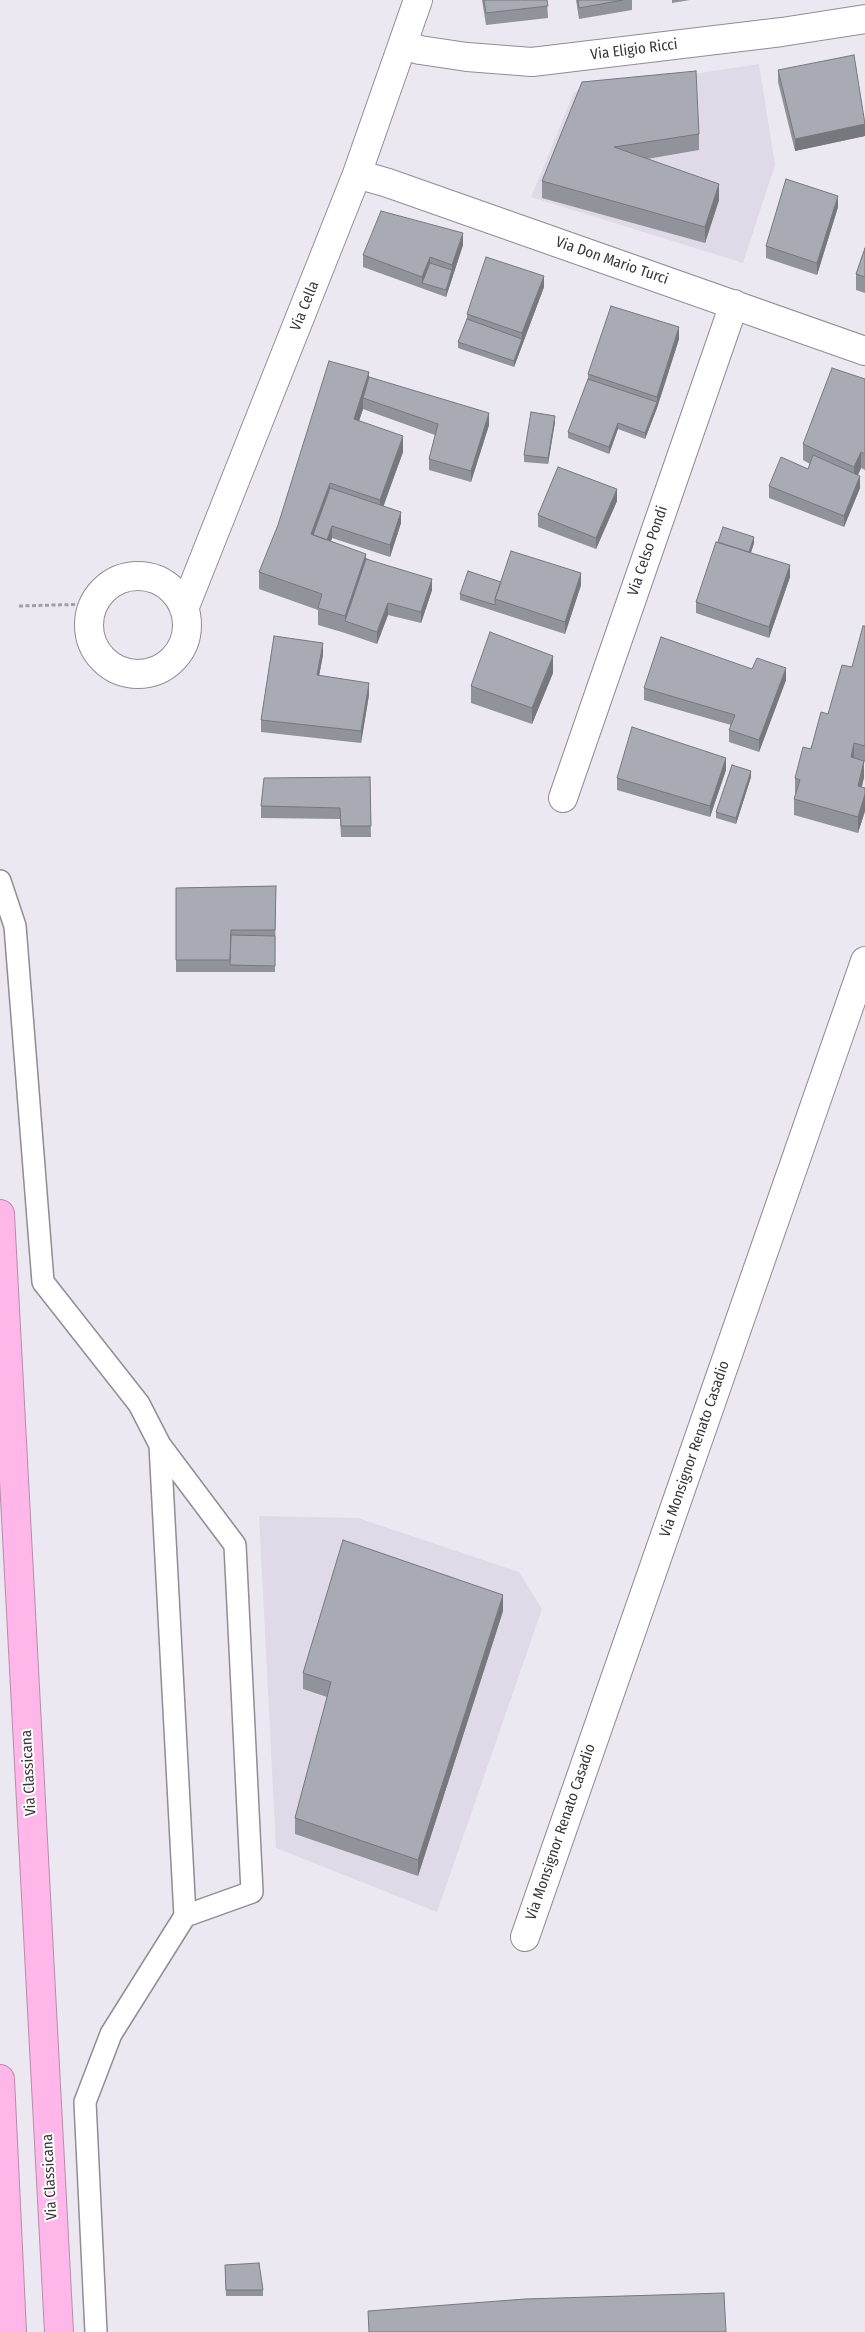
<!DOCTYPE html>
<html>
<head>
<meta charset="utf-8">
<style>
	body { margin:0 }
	canvas { display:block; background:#ece8f1 }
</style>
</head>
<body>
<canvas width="865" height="2332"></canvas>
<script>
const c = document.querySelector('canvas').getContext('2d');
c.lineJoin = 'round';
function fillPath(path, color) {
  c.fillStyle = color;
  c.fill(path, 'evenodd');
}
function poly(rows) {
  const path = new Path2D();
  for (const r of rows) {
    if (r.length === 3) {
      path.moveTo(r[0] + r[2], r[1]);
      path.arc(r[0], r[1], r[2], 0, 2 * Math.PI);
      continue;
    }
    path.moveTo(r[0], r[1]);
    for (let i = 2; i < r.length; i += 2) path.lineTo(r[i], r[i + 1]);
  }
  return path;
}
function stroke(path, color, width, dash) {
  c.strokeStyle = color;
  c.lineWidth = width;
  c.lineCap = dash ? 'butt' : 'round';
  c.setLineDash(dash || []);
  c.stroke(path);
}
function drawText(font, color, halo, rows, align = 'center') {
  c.font = font + ' "Fira Sans Condensed",sans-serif';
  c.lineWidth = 4;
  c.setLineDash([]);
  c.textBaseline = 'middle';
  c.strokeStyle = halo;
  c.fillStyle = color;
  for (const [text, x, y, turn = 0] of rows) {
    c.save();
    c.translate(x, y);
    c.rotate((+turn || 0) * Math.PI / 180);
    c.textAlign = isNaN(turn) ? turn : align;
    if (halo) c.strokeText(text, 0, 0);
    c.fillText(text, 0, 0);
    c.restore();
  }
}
fillPath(poly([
	[759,64,775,165,743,263,531,197,574,92],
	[259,1516,358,1518,519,1572,542,1609,437,1912,276,1848]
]), '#e0dae8');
const lane = poly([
	[0,881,15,926,43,1282,139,1404,160,1445,185,1916,111,2034,85,2102,96,2332],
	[160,1445,235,1545,252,1892,185,1916]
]);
const street = poly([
	[403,45,420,50,467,57,532,62,782,32,865,19],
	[357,174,388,183,865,351],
	[138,625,49],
	[184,609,357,174,418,0],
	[563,798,734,304],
	[525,1937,865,961]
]);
const highway = poly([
	[0,1214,59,2332],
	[0,2079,12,2332]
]);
stroke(lane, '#908d95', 24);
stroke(street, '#908d95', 30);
stroke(highway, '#b98aab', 30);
stroke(poly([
	[19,606,93,604]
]), '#a19ea4', 3, [4, 2.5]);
stroke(lane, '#fff', 21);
stroke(street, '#fff', 28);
stroke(highway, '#ffb7e9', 28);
fillPath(poly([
	[482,0,547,0,548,18,486,25],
	[576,0,632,0,632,10,579,19],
	[672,0,690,0,672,3],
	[778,70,865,122,865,136,795,151,778,82],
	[582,82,699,134,699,150,647,159,719,200,705,243,542,198,542,181],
	[838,207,817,275,766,258,766,246],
	[463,245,446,297,363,267,363,255],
	[865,248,865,293,856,290,856,274],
	[544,287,514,367,458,348,458,342,467,319,467,314],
	[679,339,657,408,645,439,618,429,609,454,568,438,568,432,588,379,588,374],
	[369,377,489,425,471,482,429,470,429,459,435,435,363,409,359,421,403,452,383,506,401,523,390,557,332,538,331,541,432,590,421,623,388,615,377,644,345,633,318,625,318,610,259,589,259,572],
	[865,379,865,470,861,468,858,475,860,488,844,527,769,498,769,486,808,469,810,464,803,460,803,444],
	[555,422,548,464,524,462,524,455],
	[617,501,596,549,538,527,538,515],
	[754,543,751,553,790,577,769,638,696,613,696,602],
	[501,582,581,585,565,634,460,600,460,594],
	[865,626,865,762,864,762,864,777,862,787,865,788,865,811,858,833,794,815,794,799,795,795,795,778,852,667],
	[323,655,319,675,369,695,361,743,261,732,261,720],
	[553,673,532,724,471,703,471,686],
	[786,680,759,752,729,742,729,730,731,725,644,700,644,688],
	[726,770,710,817,617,790,617,778],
	[370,777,371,837,341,837,340,819,261,818,261,806],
	[751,777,736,824,716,818,716,812],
	[276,886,275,972,176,972,176,888],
	[503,1611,418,1876,295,1834,295,1818,327,1697,303,1689,303,1673],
	[225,2271,263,2290,263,2296,226,2296]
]), '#90939a');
fillPath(poly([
	[865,124,865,136,795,151,795,139],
	[719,184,719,200,705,243,705,227],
	[838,196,838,207,817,275,817,263],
	[463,233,463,245,446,297,446,290,452,270,452,265],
	[430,257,430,269,422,283,422,277],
	[544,276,544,287,514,367,514,361,522,339,522,333],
	[679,327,679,339,657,408,645,439,645,433,657,402,657,397],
	[369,372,369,388,363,398,363,409,354,436,354,419],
	[489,413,489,425,471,482,471,471],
	[555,416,555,422,548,464,548,458],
	[618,423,618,429,609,454,609,447],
	[403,436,403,452,380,516,380,500],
	[861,452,861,468,854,484,854,467],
	[860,476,860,488,844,527,844,516],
	[330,483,330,500,315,540,311,534],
	[617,489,617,501,596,549,596,538],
	[401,512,401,523,390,557,390,545],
	[332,526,332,538,326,556,326,544],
	[754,537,754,543,747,563,747,557],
	[366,554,366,571,345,621,345,616],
	[790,565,790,577,769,638,769,627],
	[581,573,581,585,565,634,565,622],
	[432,579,432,590,421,623,421,612],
	[388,603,388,615,377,644,377,632],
	[323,643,323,655,317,687,317,675],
	[553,656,553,673,532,724,532,708],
	[786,668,786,680,759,752,759,740],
	[369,683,369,695,361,743,361,731],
	[854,743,854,759,851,757],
	[726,758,726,770,710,817,710,806],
	[864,761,864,777,858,803,858,786],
	[751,771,751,777,736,824,736,818],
	[865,794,865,811,858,833,858,817],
	[503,1595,503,1611,418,1876,418,1860]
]), '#76787d');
const building = poly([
	[484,0,547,0,548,6,486,13,484,0],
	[578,0,623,0,579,8,578,0],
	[854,55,865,124,795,139,778,70,854,55],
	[696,71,699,134,614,147,719,184,705,227,542,181,582,82,696,71],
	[786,179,838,196,817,263,766,246,786,179],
	[381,211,463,233,452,265,430,257,422,277,363,255,381,211],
	[865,248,865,277,856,274,865,248],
	[486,257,544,276,522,333,467,314,486,257],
	[430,263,452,270,446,290,422,283,430,263],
	[611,306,679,327,657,397,588,374,611,306],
	[467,319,522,339,514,361,458,342,467,319],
	[329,361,369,372,354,419,403,436,380,500,330,483,311,534,366,554,345,616,318,608,322,594,259,572,278,525,329,361],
	[832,368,865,379,865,454,861,452,854,467,803,444,832,368],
	[369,377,489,413,471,471,429,459,438,424,363,398,369,377],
	[588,379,657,402,645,433,618,423,609,447,568,432,588,379],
	[531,412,555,416,548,458,524,455,531,412],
	[813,455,860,476,844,516,769,486,781,457,808,469,813,455],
	[558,467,617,489,596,538,538,515,558,467],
	[330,488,401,512,390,545,332,526,327,540,313,535,330,488],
	[723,527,754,537,749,552,718,542,723,527],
	[716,542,790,565,769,627,696,602,716,542],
	[511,551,581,573,565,622,495,599,511,551],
	[366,559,432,579,421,612,388,603,377,632,345,621,366,559],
	[468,571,501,582,495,599,495,605,460,594,468,571],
	[863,626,865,626,865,746,854,743,851,757,864,761,858,786,865,788,865,794,858,817,794,799,800,780,795,778,803,747,811,749,821,712,828,714,842,665,852,667,863,626],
	[490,632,553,656,532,708,471,686,490,632],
	[274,636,323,643,317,675,369,683,361,731,261,720,274,636],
	[661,637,752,669,757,658,786,668,759,740,729,730,735,715,644,688,661,637],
	[632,727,726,758,710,806,617,778,632,727],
	[732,765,751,771,736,818,716,812,732,765],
	[370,777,371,826,341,826,340,808,261,806,264,778,370,777],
	[276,886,275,930,231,930,230,960,176,960,176,888,276,886],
	[231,935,275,936,275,966,230,965,231,935],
	[343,1540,503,1595,418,1860,295,1818,331,1682,303,1673,343,1540],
	[259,2263,263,2290,226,2290,225,2265,259,2263],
	[724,2293,726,2332,369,2332,368,2311,525,2299,724,2293]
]);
fillPath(building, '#a8abb3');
stroke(building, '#76787d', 1);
drawText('15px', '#373639', '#fff', [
	["Via Eligio Ricci",634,50,-7],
	["Via Don Mario Turci",612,261,19],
	["Via Cella",305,306,-68],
	["Via Celso Pondi",648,551,-71],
	["Via Monsignor Renato Casadio",695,1449,-71],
	["Via Classicana",29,1773,-93],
	["Via Monsignor Renato Casadio",561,1832,-71],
	["Via Classicana",50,2177,-93]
]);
</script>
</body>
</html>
